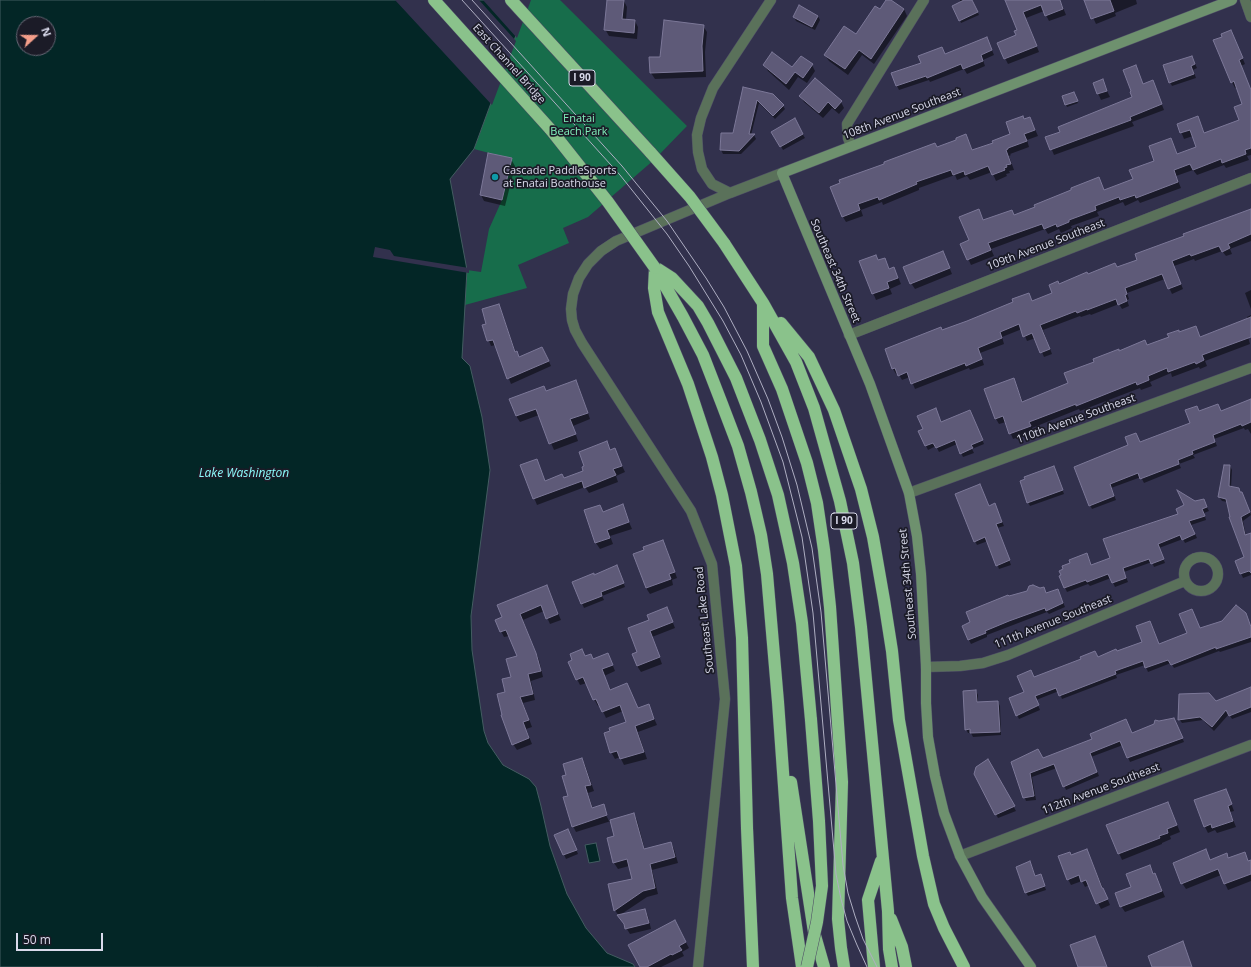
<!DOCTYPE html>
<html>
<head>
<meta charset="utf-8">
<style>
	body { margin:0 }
	#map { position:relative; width:1251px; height:967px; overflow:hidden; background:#32314d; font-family:"Open Sans",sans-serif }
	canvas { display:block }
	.north { position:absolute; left:16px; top:16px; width:40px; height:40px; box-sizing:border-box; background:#1b1b27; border:1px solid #676775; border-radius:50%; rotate:69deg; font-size:11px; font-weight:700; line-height:16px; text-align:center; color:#d9daeb }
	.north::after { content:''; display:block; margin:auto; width:14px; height:18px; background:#f49e8a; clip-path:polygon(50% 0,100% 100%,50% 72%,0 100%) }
	.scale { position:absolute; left:16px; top:933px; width:87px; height:18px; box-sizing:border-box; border:2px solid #d9daeb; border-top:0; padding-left:5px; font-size:12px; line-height:14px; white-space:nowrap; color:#d9daeb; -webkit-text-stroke:3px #1b1b27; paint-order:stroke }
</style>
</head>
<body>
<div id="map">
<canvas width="1251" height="967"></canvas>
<div class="north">N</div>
<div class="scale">50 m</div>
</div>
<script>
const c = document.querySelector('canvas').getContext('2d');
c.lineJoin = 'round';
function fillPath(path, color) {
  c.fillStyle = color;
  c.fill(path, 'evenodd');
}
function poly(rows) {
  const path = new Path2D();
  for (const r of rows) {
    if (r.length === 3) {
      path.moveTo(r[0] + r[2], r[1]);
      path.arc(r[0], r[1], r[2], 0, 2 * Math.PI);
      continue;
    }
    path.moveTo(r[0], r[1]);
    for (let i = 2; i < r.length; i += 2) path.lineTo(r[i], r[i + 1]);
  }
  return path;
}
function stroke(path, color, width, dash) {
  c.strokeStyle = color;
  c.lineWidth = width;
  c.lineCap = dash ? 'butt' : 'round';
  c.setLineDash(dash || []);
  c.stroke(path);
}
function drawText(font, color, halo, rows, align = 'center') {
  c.font = font + ' "Open Sans",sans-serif';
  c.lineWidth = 3.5;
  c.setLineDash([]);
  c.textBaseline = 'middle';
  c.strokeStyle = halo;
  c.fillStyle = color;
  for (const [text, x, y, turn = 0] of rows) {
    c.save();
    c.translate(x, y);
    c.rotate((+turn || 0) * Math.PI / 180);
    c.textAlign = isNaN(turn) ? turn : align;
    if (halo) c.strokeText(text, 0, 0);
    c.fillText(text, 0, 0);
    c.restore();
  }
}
fillPath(poly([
	[529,0,560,0,687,126,655,159,588,217,563,228,569,243,518,265,527,288,465,305,467,270,481,272,489,229,502,200,512,159,474,149]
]), '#176d4b');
const water = poly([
	[0,0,529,0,474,149,450,179,467,270,462,358,470,366,482,417,490,470,471,616,472,650,484,731,488,743,503,765,529,779,536,787,541,806,550,846,567,894,586,928,607,953,633,964,635,967,0,967,0,0],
	[24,24,48,24,48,48,24,48,24,24],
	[596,843,600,861,589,863,585,845,596,843]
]);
fillPath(water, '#032626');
stroke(water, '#435c61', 1);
fillPath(poly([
	[395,0,479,0,516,41,492,105],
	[483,0,531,0,517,38],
	[375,247,390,250,394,256,469,268,469,273,373,257]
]), '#32314d');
fillPath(poly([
	[608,0,624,1,627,7,626,20,635,21,638,27,637,39,609,36,605,29],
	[887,0,889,0,904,9,907,16,874,64,862,55,848,75,829,61,825,55,856,36,880,11],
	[960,0,972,0,979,15,961,23,960,20],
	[1006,0,1060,0,1066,15,1049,21,1044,11,1026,18,1039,52,1008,64,1005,58,1017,36,1018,30],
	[1085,0,1136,0,1137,4,1115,13,1116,16,1096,24],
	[818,16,820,20,815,30,796,21,794,17],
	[703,26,707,32,705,52,706,77,655,79,651,73,661,58],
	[1231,31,1245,64,1241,66,1251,90,1251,155,1247,156,1249,160,1226,168,1224,165,1197,175,1193,170,1176,176,1181,188,1140,203,1138,200,1125,206,1123,202,1097,212,1099,216,1071,226,1072,228,1061,233,1059,229,1048,234,1045,229,991,249,994,256,971,265,962,245,970,241,981,216,984,221,1014,215,1104,191,1134,180,1155,161,1171,139,1177,155,1197,147,1193,136,1184,139,1178,124,1198,117,1205,134,1240,121,1244,105,1237,87,1235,88,1232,82,1223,37],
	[987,38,994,55,983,60,985,66,967,74,964,69,930,82,929,80,899,90,897,86,922,64],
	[1192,57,1197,68,1193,70,1196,78,1172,86,1170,82],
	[764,65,792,69,812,65,815,71,807,83,798,77,789,90,768,71],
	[1102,81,1110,97,1101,100,1094,84],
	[1153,82,1164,110,1132,122,1134,126,1054,155,1047,138,1061,132,1133,98,1143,85],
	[744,88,783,106,785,109,775,119,759,103,751,135,754,135,756,139,741,154,723,154,721,150,733,134],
	[1075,94,1078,103,1067,107,1063,97],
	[800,96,841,102,844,108,839,114,832,108,823,118,804,102],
	[1030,118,1038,136,1027,140,1029,147,1010,154,1011,155,1009,156,1014,170,1009,171,1010,173,1006,174,1007,176,996,181,992,172,970,180,967,176,957,180,955,175,919,188,919,190,883,205,882,202,861,210,863,216,846,222,843,217,831,187,958,140,966,135,973,151,994,143,1011,135,1024,120],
	[794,120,805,138,783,150,773,132],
	[511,159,515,166,505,206,484,201,481,195],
	[1251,210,1251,241,1230,249,1232,254,1226,256,1222,251,1195,261,1194,259,1174,266,1183,289,1172,294,1165,279,1127,293,1129,299,1127,300,1129,306,1122,309,1119,304,1091,315,1090,314,1081,317,1080,316,1043,330,1052,354,1044,357,1036,338,1027,341,1022,329,1002,337,1004,344,980,353,984,365,970,370,969,368,915,389,910,377,902,380,898,373,896,374,893,369,886,350,1053,294,1059,285,1087,275,1117,268,1139,260,1185,237],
	[943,252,952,274,915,289,911,283],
	[876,256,879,261,884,259,890,270,894,268,901,284,890,289,892,294,876,300,860,262],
	[1251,290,1251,309,1245,293],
	[498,305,501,310,516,353,520,358,545,353,551,366,511,384,496,345,491,346,483,326,487,324],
	[1251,315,1251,336,1248,337,1250,344,1205,361,1207,366,1200,369,1199,367,1172,377,1171,373,1150,382,1152,386,1141,390,1140,388,1080,411,1079,409,1032,428,1033,432,1013,439,1006,422,999,424,996,419,985,389,1016,385,1023,402,1069,384,1119,352,1147,346,1195,327,1201,338,1248,319,1247,317],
	[576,381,579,387,590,419,573,426,578,441,554,450,539,415,520,422,516,416,544,387,547,392],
	[1251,400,1251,434,1248,429,1245,430,1244,428,1214,439,1217,446,1193,455,1195,458,1179,464,1181,468,1144,483,1141,477,1111,488,1116,500,1092,509,1090,505,1140,443,1192,423,1197,407,1200,412,1221,412],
	[970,411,984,444,972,449,974,453,963,457,957,444,939,452,936,446,928,450,919,431,924,429,938,414,941,423],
	[606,442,613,454,614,449,625,472,616,476,618,482,589,493,585,487,537,505,521,466,536,460,545,481,564,479,584,472],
	[1230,466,1232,470,1231,487,1244,497,1251,515,1243,521,1246,536,1251,535,1251,575,1243,578,1236,561,1245,558,1228,502,1222,501,1219,497],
	[1054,467,1064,494,1030,506,1028,502],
	[1194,502,1205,504,1209,511,1204,513,1206,520,1191,525,1197,538,1185,543,1183,539,1159,548,1165,563,1154,567,1152,562,1124,572,1128,582,1115,587,1111,578,1090,586,1088,584,1067,592,1060,577,1111,558,1179,514],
	[600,506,603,512,622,506,632,529,610,536,613,544,600,549,596,543,585,511],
	[989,507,996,508,1004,526,997,528,1011,565,999,569,988,541,977,545,975,541],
	[666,547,677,578,672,580,673,585,650,594,646,588],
	[619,571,625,587,602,596,604,600,584,608,573,582],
	[546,586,561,620,550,624,544,611,523,620,539,660,543,677,531,681,535,700,523,703,532,727,526,729,532,744,517,750,513,744,506,692,518,657,509,636,504,637,501,631,503,617],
	[1043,588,1047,594,1058,590,1065,607,1049,614,1047,612,987,635,987,637,971,644,969,640,971,623,1009,597],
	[667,608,675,628,652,637,662,664,641,672,637,666,638,653,650,621],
	[1150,622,1159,645,1200,629,1251,627,1251,642,1220,652,1219,651,1174,668,1171,663,1148,672,1145,665,1116,675,1117,678,1062,699,1059,691,1036,700,1040,710,1019,719,1017,715,1025,693,1034,678,1143,643],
	[582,650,586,657,593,660,611,661,615,671,604,676,611,690,638,709,648,705,657,725,638,732,647,759,624,765,620,757,615,759,611,752,627,723,623,711,606,718,600,705,598,706,594,699,587,683,580,685,577,679,573,661],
	[1251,688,1251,712,1232,719,1229,714,1214,731,1203,720,1182,723,1179,719,1216,702],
	[976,691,978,695,978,702,998,702,1000,706,1001,735,973,737,971,733,968,733,966,729],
	[1126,720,1132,734,1176,723,1184,742,1130,762,1123,745,1091,757,1099,776,1066,790,1057,768,1032,777,1036,800,1026,801,1012,762,1043,760,1093,740],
	[582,759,585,765,594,791,588,793,593,809,603,805,607,813,606,810,604,811,609,821,634,814,637,820,645,850,671,843,674,849,678,863,652,870,658,894,647,897,620,915,645,910,648,916,651,929,630,934,615,910,609,885,633,879,629,866,618,869,614,863,615,837,611,821,576,832,573,826,568,775],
	[988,760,1016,811,998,818,996,814],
	[1226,790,1234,811,1230,812,1236,827,1217,833,1215,830,1208,833,1205,827],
	[1168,803,1180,832,1170,836,1171,839,1162,843,1162,844,1122,860,1107,825],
	[570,834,578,854,566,859,556,836],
	[1087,850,1110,905,1101,909,1089,885,1085,887,1082,881,1071,885,1068,879,1071,856],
	[1244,853,1249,862,1251,861,1251,881,1228,890,1221,875,1186,889,1182,883,1209,857,1210,861,1226,854,1229,859],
	[1032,867,1036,877,1042,879,1046,890,1028,896,1026,892],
	[1149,867,1158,880,1165,897,1125,912,1121,906,1132,887],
	[674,921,689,948,682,952,684,956,661,967,641,967]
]), '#0007');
const building = poly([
	[607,0,624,0,622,19,635,20,634,33,604,30,607,0],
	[886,0,891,0,904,9,871,59,859,50,845,69,824,55,844,26,856,34,875,6,880,9,886,0],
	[964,0,972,0,978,12,959,21,952,6,964,0],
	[1005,0,1060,0,1063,9,1045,16,1041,5,1023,12,1037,46,1004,59,997,43,1016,35,1014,31,1017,30,1005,0],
	[1084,0,1110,0,1114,11,1091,19,1084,0],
	[799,5,818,16,812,27,793,17,799,5],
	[664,20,704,25,702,46,703,71,650,73,649,57,660,57,664,20],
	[1231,30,1243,58,1239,60,1251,90,1251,148,1245,150,1246,154,1222,163,1221,159,1193,170,1190,164,1174,170,1178,182,1136,198,1135,195,1120,200,1119,197,1095,206,1096,210,1069,220,1069,222,1057,227,1056,224,1044,229,1042,224,988,243,991,250,967,260,960,244,969,240,959,217,979,209,983,220,1012,210,1014,215,1035,207,1034,205,1071,190,1071,188,1099,177,1104,190,1133,179,1129,170,1154,161,1149,146,1171,138,1177,154,1196,147,1190,130,1180,133,1177,124,1198,116,1204,133,1239,120,1234,107,1242,104,1234,81,1231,83,1213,40,1222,37,1221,34,1231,30],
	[987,37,992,50,981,55,983,61,963,69,961,64,927,78,926,76,896,86,891,73,921,63,918,56,942,47,945,54,987,37],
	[772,52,792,67,801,56,813,64,803,78,795,72,786,84,763,65,772,52],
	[1192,56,1195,64,1191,66,1194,74,1169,83,1163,65,1192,56],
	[1136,65,1143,84,1153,80,1162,104,1130,117,1131,120,1050,150,1045,137,1060,132,1058,127,1132,97,1130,92,1131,91,1123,70,1136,65],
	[815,78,842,101,835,109,828,102,819,113,799,96,815,78],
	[1103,79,1107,91,1097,94,1093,83,1103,79],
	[743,87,773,94,784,105,773,116,757,100,749,134,755,134,739,151,720,150,721,133,733,133,743,87],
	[1074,92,1078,101,1065,105,1062,96,1074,92],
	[1023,116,1024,119,1030,117,1035,130,1024,134,1027,141,1008,148,1008,149,1006,150,1011,164,1006,165,1007,167,1004,168,1005,170,992,175,988,166,965,175,964,171,953,175,951,170,916,182,917,184,879,200,878,197,858,204,860,210,842,217,830,187,840,183,839,180,884,164,884,162,935,143,937,147,956,140,956,138,966,134,972,150,993,143,992,141,1010,134,1006,122,1023,116],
	[795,118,803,134,780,147,771,132,795,118],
	[488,153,512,158,502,200,480,195,488,153],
	[1251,209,1251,234,1228,244,1230,248,1222,252,1219,246,1191,256,1190,254,1172,261,1181,284,1168,289,1162,274,1125,288,1127,294,1125,295,1127,301,1118,305,1116,299,1087,310,1087,309,1077,313,1076,311,1040,325,1050,349,1040,353,1032,333,1023,337,1019,324,1000,332,1002,338,978,348,982,359,966,366,965,363,911,384,907,372,898,376,895,368,892,369,885,349,941,327,942,330,967,321,1013,302,1012,299,1029,293,1032,301,1052,293,1049,285,1058,281,1059,284,1087,272,1088,274,1115,263,1117,267,1137,260,1135,254,1184,236,1183,234,1251,209],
	[943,251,950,268,910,284,903,267,943,251],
	[876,255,878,260,885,258,889,269,894,267,898,278,887,282,889,288,872,294,859,261,876,255],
	[499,304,515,352,517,351,519,357,542,347,549,361,507,379,493,340,487,341,482,325,486,324,482,309,499,304],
	[1251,317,1251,337,1202,355,1204,360,1196,364,1195,362,1168,372,1167,368,1148,376,1149,380,1137,385,1136,382,1076,406,1076,404,1029,422,1031,426,1009,434,1003,416,995,419,984,389,1014,378,1022,402,1068,383,1064,373,1094,362,1093,359,1119,349,1119,351,1145,340,1147,345,1169,337,1167,334,1179,330,1179,332,1196,326,1200,337,1251,317],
	[576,380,588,413,570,419,576,434,549,444,536,409,516,416,509,399,544,386,546,391,576,380],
	[1251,399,1251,422,1242,426,1241,424,1213,435,1215,442,1192,451,1193,454,1178,460,1179,464,1140,479,1138,473,1110,484,1114,496,1089,506,1074,467,1128,445,1125,437,1136,433,1140,442,1190,423,1185,410,1197,406,1199,411,1218,404,1221,411,1251,399],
	[936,408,941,422,970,410,983,440,971,445,973,448,960,454,955,440,936,448,933,443,925,446,918,431,923,429,917,416,936,408],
	[607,441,610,450,615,448,622,466,613,469,616,475,584,488,582,481,533,499,520,465,537,459,545,481,562,474,564,478,583,471,582,467,584,466,579,452,607,441],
	[1224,465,1230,465,1229,486,1239,488,1240,492,1242,492,1250,512,1241,517,1245,535,1251,533,1251,573,1249,571,1240,574,1235,561,1244,557,1229,517,1230,517,1226,499,1218,497,1224,465],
	[1054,466,1063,490,1027,503,1020,481,1025,479,1024,477,1054,466],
	[980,484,989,506,995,503,1002,522,996,524,1010,560,996,566,985,537,974,542,955,494,980,484],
	[1177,490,1195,501,1204,499,1207,507,1202,509,1205,516,1189,521,1195,534,1182,540,1180,535,1158,544,1164,559,1151,564,1149,559,1123,568,1126,578,1112,583,1108,574,1087,582,1086,580,1064,588,1059,576,1061,575,1059,571,1063,569,1062,566,1070,563,1069,560,1087,553,1091,565,1110,558,1103,539,1178,514,1176,509,1184,505,1177,490],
	[623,504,629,522,607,530,610,538,595,543,584,510,600,505,603,512,623,504],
	[663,540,675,572,669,574,671,579,646,588,633,554,644,550,643,547,663,540],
	[617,565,624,583,601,592,602,596,581,604,572,582,594,573,594,575,617,565],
	[547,585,558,614,546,619,541,605,520,614,536,653,541,671,528,674,533,694,520,697,529,720,523,722,529,738,512,745,501,715,502,715,497,694,505,692,502,679,511,677,506,659,517,656,506,630,500,632,495,620,502,617,497,605,547,585],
	[1033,585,1040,588,1044,587,1046,593,1058,589,1063,603,1046,611,1045,608,1009,621,985,631,986,633,968,640,962,626,970,622,966,612,1008,595,1009,596,1027,591,1029,586,1033,585],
	[1236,605,1246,613,1251,627,1251,637,1216,649,1216,647,1171,665,1168,660,1145,668,1143,661,1115,671,1116,674,1059,696,1056,688,1035,696,1039,705,1016,716,1009,698,1024,692,1017,676,1031,670,1034,677,1081,659,1080,657,1095,651,1098,657,1116,649,1117,651,1142,642,1136,626,1150,621,1159,644,1187,633,1179,614,1192,609,1200,628,1222,621,1236,605],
	[667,607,673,622,650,631,660,657,637,666,632,654,637,652,628,628,649,620,647,615,667,607],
	[582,649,585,656,591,654,593,659,608,653,613,665,602,669,610,690,627,683,638,708,649,704,654,719,635,726,644,752,620,759,617,751,610,753,604,733,610,731,609,728,626,722,620,705,602,712,596,699,593,700,583,677,576,680,568,662,572,660,570,654,582,649],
	[1251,687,1251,707,1229,716,1226,710,1212,727,1200,717,1178,720,1179,694,1209,693,1216,701,1251,687],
	[976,690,977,702,998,701,1000,732,970,733,970,729,965,730,963,691,976,690],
	[1174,718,1183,738,1127,758,1120,741,1090,753,1097,772,1063,787,1054,764,1030,773,1034,796,1023,798,1011,762,1038,749,1043,758,1092,739,1090,734,1126,719,1132,733,1154,724,1155,720,1159,721,1174,718],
	[582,758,591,785,585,786,592,808,604,804,607,815,572,827,563,797,568,796,562,776,566,775,563,764,582,758],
	[988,759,1015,806,995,815,974,774,976,767,988,759],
	[1226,789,1232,804,1228,806,1233,821,1212,828,1211,824,1204,827,1194,800,1226,789],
	[1168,802,1177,825,1167,829,1168,833,1159,836,1160,838,1118,854,1106,825,1168,802],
	[634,813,644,849,671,842,675,857,650,864,655,888,643,891,614,911,608,884,632,879,627,859,613,863,607,838,614,836,610,820,634,813],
	[568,829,577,850,563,855,554,835,568,829],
	[1087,849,1102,888,1103,888,1108,899,1096,904,1086,880,1081,882,1079,875,1067,880,1058,856,1070,852,1071,855,1087,849],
	[1206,849,1210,860,1227,853,1228,858,1245,852,1248,861,1251,860,1251,874,1224,884,1218,869,1181,884,1173,863,1206,849],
	[1030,861,1035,876,1041,874,1045,886,1025,893,1016,867,1030,861],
	[1150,865,1153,874,1155,873,1162,891,1120,907,1115,893,1131,887,1126,874,1150,865],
	[645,909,649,923,625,929,624,924,617,915,645,909],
	[675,920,686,942,679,946,682,950,672,955,671,954,647,967,640,967,628,945,675,920],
	[1095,936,1107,967,1078,967,1070,945,1095,936],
	[1183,941,1192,967,1152,967,1148,956,1183,941]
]);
fillPath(building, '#5e5a78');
stroke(building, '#7c7898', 1);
const street = poly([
	[1245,0,1251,17],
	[851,146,848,138,847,124,924,0],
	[730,193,712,184,702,169,698,152,697,135,701,118,713,88,771,0],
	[849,335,1251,178],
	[909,493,1251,368],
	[1201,574,17],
	[926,667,960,666,983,663,1008,655,1185,581],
	[960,856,1251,745],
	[698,967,725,699,712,564,691,511,582,343,575,330,572,320,571,309,573,294,579,278,588,264,601,251,616,241,730,193,782,173]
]);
const secondary = poly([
	[1031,967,982,897,960,856,944,813,935,776,928,737,926,703,926,667,921,574,917,536,909,493,870,384,782,173,1232,0]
]);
const highway = poly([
	[434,0,551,130],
	[511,0,651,153],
	[724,243,763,303,796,362,814,408,840,501,853,563,861,627,888,911,889,949,892,967],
	[655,268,683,317,703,355,722,404,738,446,751,492,761,535,767,574,778,702,792,898,802,967],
	[655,268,654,288,658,312,688,384,712,457,722,495,736,566,742,638,747,828,753,967],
	[658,269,672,278,698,306,708,323,736,378,760,440,778,495,793,563,802,623,811,720],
	[763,304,763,346,782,389,807,463,817,503,824,550,830,607,842,782,838,919,841,948,844,967],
	[781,323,809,357,834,410,861,489,873,537,884,600,892,651,899,720,923,856,934,904,944,928,964,967],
	[791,782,814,932,824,967],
	[891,919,902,947,906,967],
	[874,967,868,900,881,861]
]);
stroke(street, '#4d4c66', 11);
stroke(secondary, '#4d4c66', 11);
stroke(highway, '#4d4c66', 13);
stroke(street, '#5a715a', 10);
stroke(secondary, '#6e916e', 10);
stroke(highway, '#8ac28b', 12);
stroke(poly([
	[462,0,620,175,667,234,689,266,723,321,741,355,761,402,783,462,802,537,813,613,836,874,841,899,847,921,857,945,867,967],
	[472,0,622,166,667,221,706,278,724,307,747,351,768,399,782,437,797,485,812,548,821,612,843,865,848,893,855,916,863,939,877,967]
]), '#aeaec2', 1);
const highwayBridge = poly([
	[551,130,608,202,655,268],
	[651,153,690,197,724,243],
	[807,967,817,922,822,886,819,821,811,720]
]);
stroke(highwayBridge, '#4d4c66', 13, []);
stroke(highwayBridge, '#8ac28b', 12);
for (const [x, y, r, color] of [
	[495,177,4,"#0f9aa8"]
]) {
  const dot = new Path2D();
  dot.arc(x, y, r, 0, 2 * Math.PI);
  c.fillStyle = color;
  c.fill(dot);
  stroke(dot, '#1b1b27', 1.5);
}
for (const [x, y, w] of [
	[582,78,26],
	[844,521,26]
]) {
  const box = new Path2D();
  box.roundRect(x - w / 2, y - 8, w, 16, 3);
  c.fillStyle = '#1b1b27';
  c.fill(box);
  stroke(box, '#d9daeb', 1);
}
drawText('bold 10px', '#d9daeb', null, [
	["I 90",582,78],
	["I 90",844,521]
]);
drawText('11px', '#d9daeb', '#1b1b27', [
	["East Channel Bridge",509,64,48],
	["108th Avenue Southeast",902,114,-21],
	["109th Avenue Southeast",1046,245,-21],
	["Southeast 34th Street",835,271,67],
	["110th Avenue Southeast",1076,419,-20],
	["Southeast 34th Street",908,584,-95],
	["Southeast Lake Road",705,620,-96],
	["111th Avenue Southeast",1053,622,-22],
	["112th Avenue Southeast",1101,789,-21]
]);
drawText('11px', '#80eeba', '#1b1b27', [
	["Enatai",579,119],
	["Beach Park",579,132]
]);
drawText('11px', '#d9daeb', '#1b1b27', [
	["Cascade PaddleSports",503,171],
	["at Enatai Boathouse",503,184]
], 'left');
drawText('italic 12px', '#8bf9fa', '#1b1b27', [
	["Lake Washington",244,474]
]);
</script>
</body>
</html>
